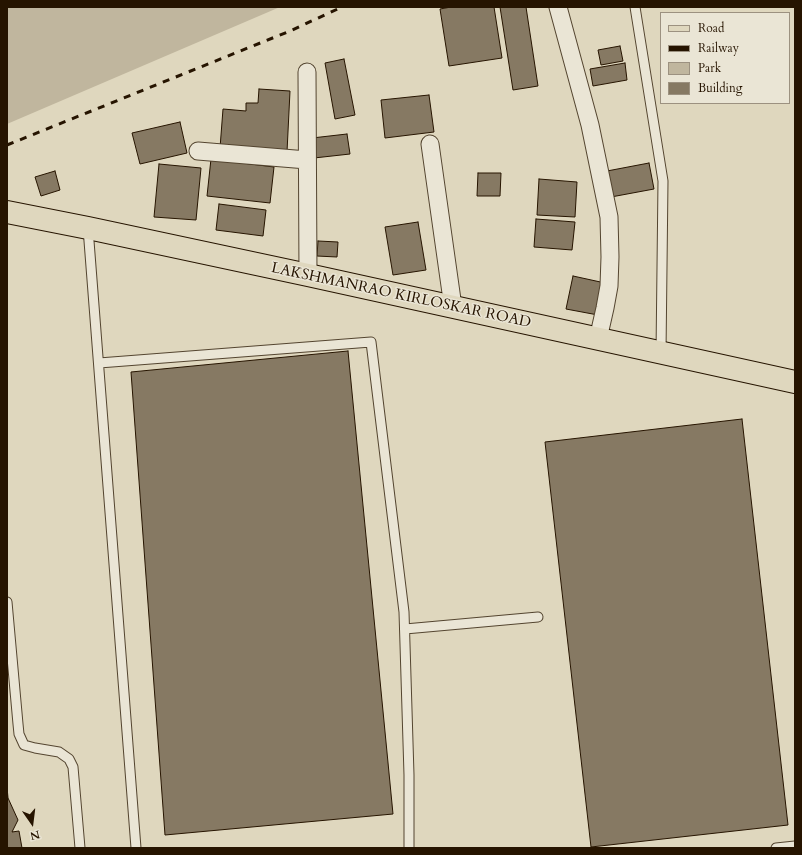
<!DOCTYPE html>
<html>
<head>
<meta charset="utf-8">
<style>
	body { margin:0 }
	#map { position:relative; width:802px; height:855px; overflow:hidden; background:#dfd7be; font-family:Cardo,serif }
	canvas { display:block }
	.frame { position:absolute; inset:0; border:8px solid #261400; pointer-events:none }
	.legend { position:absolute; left:660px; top:12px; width:130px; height:92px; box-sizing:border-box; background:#eae5d5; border:1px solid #9c9180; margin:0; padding:5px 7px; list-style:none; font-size:12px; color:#261400 }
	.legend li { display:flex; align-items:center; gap:8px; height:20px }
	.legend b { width:20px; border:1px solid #9c9180 }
	.north { position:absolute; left:12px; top:803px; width:40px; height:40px; -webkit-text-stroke:3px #eae5d5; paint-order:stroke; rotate:166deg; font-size:11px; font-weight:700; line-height:16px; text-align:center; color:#261400 }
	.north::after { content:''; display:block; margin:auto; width:14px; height:18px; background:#261400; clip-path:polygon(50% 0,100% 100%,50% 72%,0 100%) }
</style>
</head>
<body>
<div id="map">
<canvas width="802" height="855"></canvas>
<div class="frame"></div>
<ul class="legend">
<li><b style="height:5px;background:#dfd7be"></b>Road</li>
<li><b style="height:5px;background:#261400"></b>Railway</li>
<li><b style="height:11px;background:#c0b69e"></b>Park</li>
<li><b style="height:11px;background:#867963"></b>Building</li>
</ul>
<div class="north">N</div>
</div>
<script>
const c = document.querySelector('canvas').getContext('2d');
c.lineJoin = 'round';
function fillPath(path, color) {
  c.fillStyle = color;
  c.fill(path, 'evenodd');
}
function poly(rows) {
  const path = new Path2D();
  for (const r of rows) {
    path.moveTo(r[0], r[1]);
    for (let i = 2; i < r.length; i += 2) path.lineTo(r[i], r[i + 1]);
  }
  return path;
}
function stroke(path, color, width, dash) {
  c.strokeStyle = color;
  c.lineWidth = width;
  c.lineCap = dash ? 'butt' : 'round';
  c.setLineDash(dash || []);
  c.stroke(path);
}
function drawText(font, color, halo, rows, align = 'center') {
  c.font = font + ' Cardo,serif';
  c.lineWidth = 3;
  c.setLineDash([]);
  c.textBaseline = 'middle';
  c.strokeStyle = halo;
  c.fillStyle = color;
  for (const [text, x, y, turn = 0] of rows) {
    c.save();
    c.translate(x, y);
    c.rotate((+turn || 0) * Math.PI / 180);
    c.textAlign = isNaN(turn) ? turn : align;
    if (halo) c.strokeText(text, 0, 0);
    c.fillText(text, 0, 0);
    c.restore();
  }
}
fillPath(poly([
	[7,7,280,7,7,124]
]), '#c0b69e');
const building = poly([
	[451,7,494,7,502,58,449,66,440,9,451,7],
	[500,7,526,7,538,86,513,90,500,7],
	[620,46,623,61,601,65,598,50,620,46],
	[344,59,355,115,335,119,325,63,344,59],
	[625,63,627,80,593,86,590,69,625,63],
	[259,89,290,91,287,152,220,148,223,109,246,111,246,103,258,103,259,89],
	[429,95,434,132,385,138,381,100,429,95],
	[180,122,187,153,140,164,132,133,180,122],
	[347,134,350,154,314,158,312,138,347,134],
	[211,159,274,167,270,203,207,196,211,159],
	[649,163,654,189,611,197,607,171,649,163],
	[159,164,201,168,196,220,154,217,159,164],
	[55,171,60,190,41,196,35,177,55,171],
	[478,173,501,173,500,196,477,196,478,173],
	[539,179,577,182,575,217,537,215,539,179],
	[219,204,266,210,263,236,216,230,219,204],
	[536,219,575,222,572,250,534,247,536,219],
	[418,222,426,270,393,275,385,227,418,222],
	[318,241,338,242,337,257,317,256,318,241],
	[573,276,605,283,598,315,566,309,573,276],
	[348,351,393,814,165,835,131,372,348,351],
	[742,419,788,825,591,847,545,442,742,419],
	[7,787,8,798,18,820,12,832,19,831,22,848,7,848,7,787]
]);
fillPath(building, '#867963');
stroke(building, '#261400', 1);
const service = poly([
	[635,7,663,181,661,353],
	[88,228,136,848],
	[99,363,371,342,404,612,409,775,409,848],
	[7,602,18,724,19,734,24,745,35,748,59,752,69,759,73,767,80,848],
	[405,629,538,617],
	[776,848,795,846]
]);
const minor = poly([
	[558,7,590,125,609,217,610,257,609,286,605,308,598,339],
	[307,72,308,275],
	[430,144,453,307],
	[198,151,307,160]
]);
const primary = poly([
	[7,212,88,228,308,275,795,382]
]);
stroke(service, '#544530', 11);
stroke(minor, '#544530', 19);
stroke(primary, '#261400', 24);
stroke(service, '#eae5d5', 9);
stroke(minor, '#eae5d5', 17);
stroke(primary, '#dfd7be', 22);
stroke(poly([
	[7,145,290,31,342,7]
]), '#261400', 3, [7, 7]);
drawText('15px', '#261400', '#eae5d5', [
	["LAKSHMANRAO KIRLOSKAR ROAD",401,296,12]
]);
</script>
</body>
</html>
